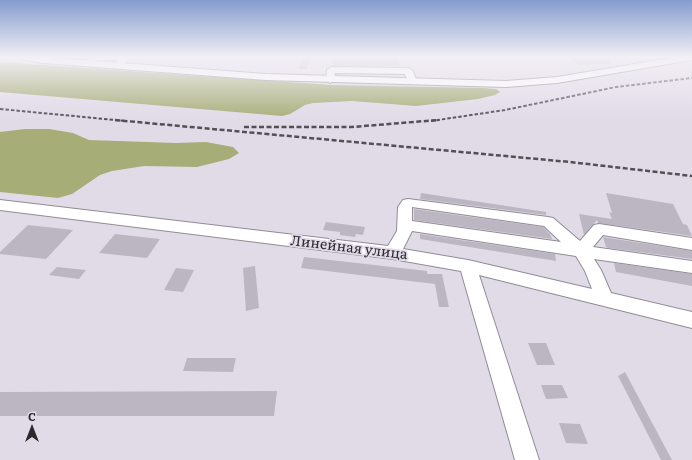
<!DOCTYPE html>
<html>
<head>
<meta charset="utf-8">
<style>
	body { margin:0 }
	#map { position:relative; width:692px; height:460px; overflow:hidden; background:#e1dbe8; font-family:Literata,serif }
	canvas { display:block }
	.north { position:absolute; left:12px; top:408px; width:40px; height:40px; -webkit-text-stroke:3px #e1dbe8; paint-order:stroke; rotate:0deg; font-size:11px; font-weight:700; line-height:16px; text-align:center; color:#2b292d }
	.north::after { content:''; display:block; margin:auto; width:14px; height:18px; background:#2b292d; clip-path:polygon(50% 0,100% 100%,50% 72%,0 100%) }
</style>
</head>
<body>
<div id="map">
<canvas width="692" height="460"></canvas>
<div class="north">С</div>
</div>
<script>
const c = document.querySelector('canvas').getContext('2d');
c.lineJoin = 'round';
function fillPath(path, color) {
  c.fillStyle = color;
  c.fill(path, 'evenodd');
}
function poly(rows) {
  const path = new Path2D();
  for (const r of rows) {
    path.moveTo(r[0], r[1]);
    for (let i = 2; i < r.length; i += 2) path.lineTo(r[i], r[i + 1]);
  }
  return path;
}
function stroke(path, color, width, dash) {
  c.strokeStyle = color;
  c.lineWidth = width;
  c.lineCap = dash ? 'butt' : 'round';
  c.setLineDash(dash || []);
  c.stroke(path);
}
function drawText(font, color, halo, rows, align = 'center') {
  c.font = font + ' Literata,serif';
  c.lineWidth = 3.5;
  c.setLineDash([]);
  c.textBaseline = 'middle';
  c.strokeStyle = halo;
  c.fillStyle = color;
  for (const [text, x, y, turn = 0] of rows) {
    c.save();
    c.translate(x, y);
    c.rotate((+turn || 0) * Math.PI / 180);
    c.textAlign = isNaN(turn) ? turn : align;
    if (halo) c.strokeText(text, 0, 0);
    c.fillText(text, 0, 0);
    c.restore();
  }
}
fillPath(poly([
	[0,62,332,85,485,88,496,89,500,92,495,95,478,99,416,106,352,101,313,103,305,105,290,114,282,116,0,92],
	[25,129,49,129,73,133,89,140,176,143,206,142,233,147,239,153,229,159,197,167,144,166,112,171,100,175,72,194,58,198,0,192,0,132]
]), '#a6ad77');
fillPath(poly([
	[333,57,397,57,400,66,332,66],
	[567,57,610,57,611,64,579,65],
	[302,58,310,58,307,69,299,69],
	[421,193,546,212,546,215,420,199],
	[606,193,673,204,683,224,687,225,692,236,598,223,597,220,584,235,579,214,612,219,609,212,612,213],
	[414,209,543,227,550,234,552,239,414,220],
	[326,222,365,227,363,235,356,234,355,237,340,235,340,232,323,230],
	[28,225,73,230,46,259,0,254,0,252],
	[115,234,160,239,147,258,99,253],
	[420,234,555,254,556,261,420,239],
	[603,237,692,251,692,259,609,248,606,247],
	[304,257,427,271,427,274,442,274,449,307,439,307,435,284,301,268],
	[614,263,692,274,692,286,616,272],
	[255,266,259,308,246,311,243,268],
	[57,267,86,270,79,279,49,275],
	[176,268,194,270,183,292,164,290],
	[528,343,546,343,555,365,537,365],
	[187,358,236,358,233,372,183,371],
	[625,372,672,460,661,460,618,376],
	[541,385,562,385,568,398,546,399],
	[277,391,274,416,0,416,0,392],
	[559,423,580,424,588,444,566,443]
]), '#bcb6c2');
const minor = poly([
	[92,57,129,57,130,58,121,67,118,68,114,65,118,60,97,60,91,65,85,65,84,63,85,61,92,57],
	[331,67,409,68,413,71,417,82,415,84,409,84,405,74,335,73,334,80,330,83,326,80,327,70,331,67],
	[408,199,548,217,553,218,580,241,594,225,599,224,692,238,692,250,603,235,593,247,692,261,692,273,594,259,601,270,611,293,692,312,692,328,479,275,539,460,515,460,461,271,393,259,0,210,0,200,388,246,397,231,398,207,403,200,408,199],
	[412,207,544,226,561,242,412,221,412,207],
	[412,231,576,256,585,271,592,289,468,260,403,249,412,231]
]);
const major = poly([
	[19,57,41,57,266,74,506,81,557,77,676,57,692,57,692,60,557,83,506,87,266,80,43,63,20,59,19,57]
]);
stroke(minor, '#918c98', 2);
stroke(major, '#918c98', 2);
fillPath(minor, '#fff');
fillPath(major, '#fff');
stroke(poly([
	[0,109,126,121],
	[431,121,505,110,616,87,692,78]
]), '#525055', 2, [3.5, 2]);
stroke(poly([
	[115,120,570,162,692,176],
	[244,127,352,127,438,120]
]), '#525055', 2.5, [5, 2.5]);
const sky = c.createLinearGradient(0, 0, 0, 121);
sky.addColorStop(0, '#849cce');
sky.addColorStop(0.47, '#f2eff5');
sky.addColorStop(1, '#f2eff500');
c.fillStyle = sky;
c.fillRect(0, 0, 692, 121);
drawText('14px', '#2b292d', '#e1dbe8', [
	["Линейная улица",349,248,7]
]);
</script>
</body>
</html>
